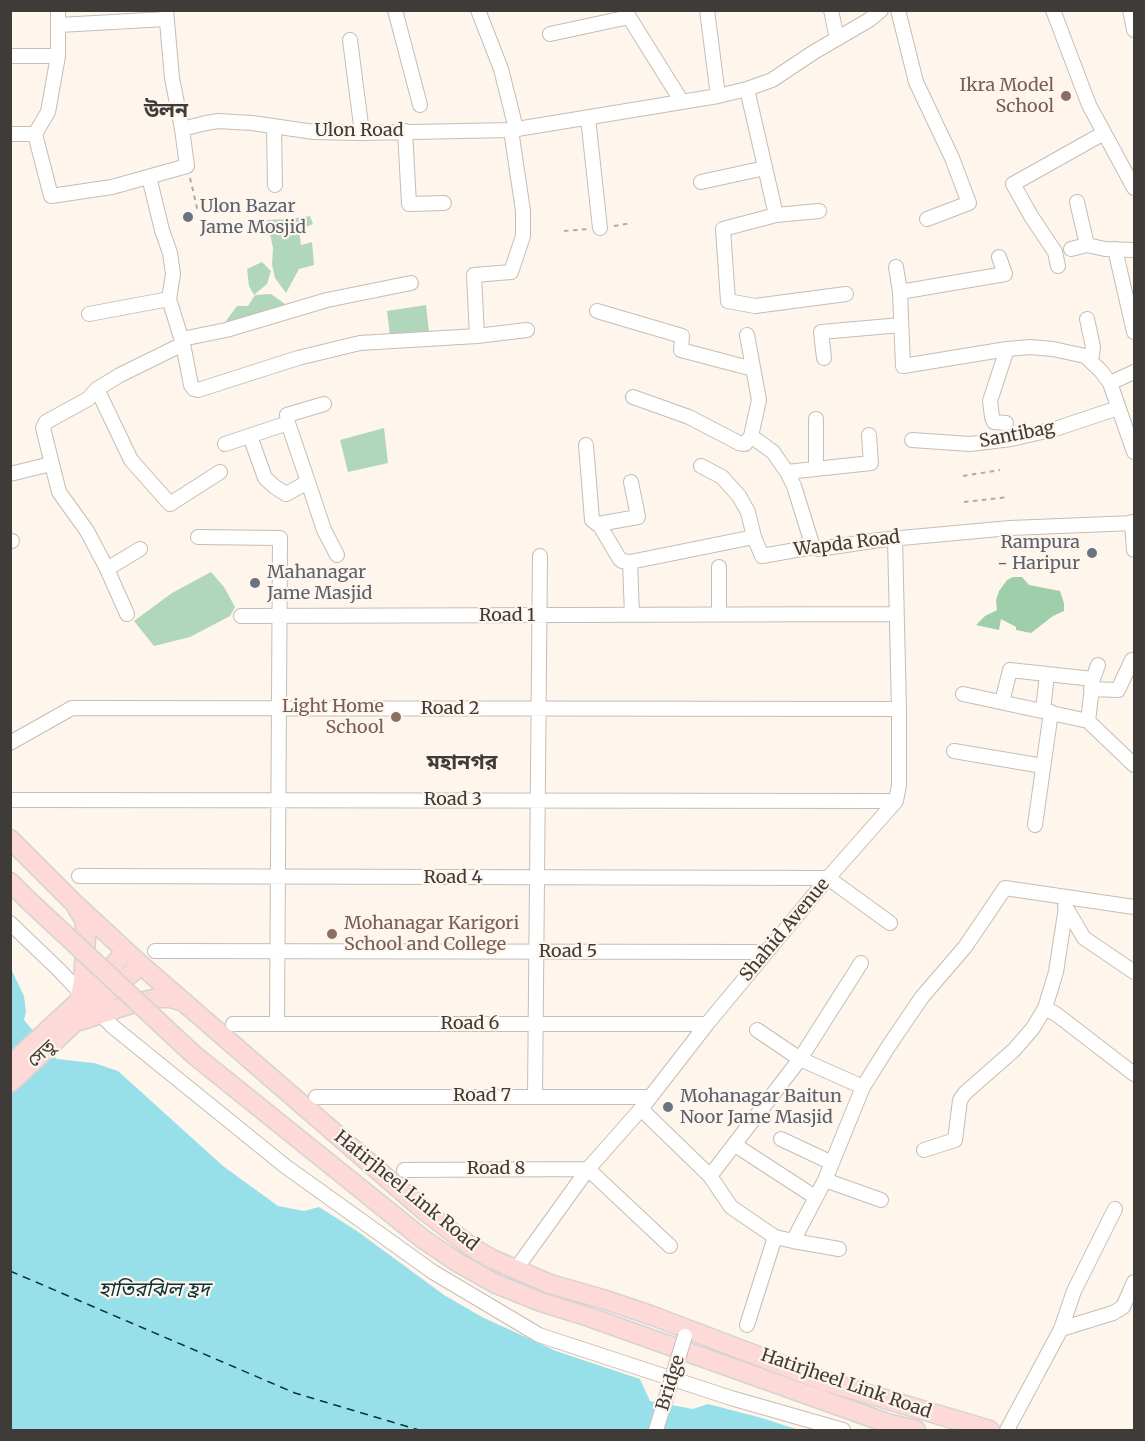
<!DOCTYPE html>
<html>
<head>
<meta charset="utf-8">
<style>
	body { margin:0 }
	#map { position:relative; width:1145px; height:1441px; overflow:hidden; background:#fef5ed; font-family:Merriweather,serif }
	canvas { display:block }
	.frame { position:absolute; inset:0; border:12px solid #3f3b38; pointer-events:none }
</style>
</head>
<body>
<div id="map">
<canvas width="1145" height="1441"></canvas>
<div class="frame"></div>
</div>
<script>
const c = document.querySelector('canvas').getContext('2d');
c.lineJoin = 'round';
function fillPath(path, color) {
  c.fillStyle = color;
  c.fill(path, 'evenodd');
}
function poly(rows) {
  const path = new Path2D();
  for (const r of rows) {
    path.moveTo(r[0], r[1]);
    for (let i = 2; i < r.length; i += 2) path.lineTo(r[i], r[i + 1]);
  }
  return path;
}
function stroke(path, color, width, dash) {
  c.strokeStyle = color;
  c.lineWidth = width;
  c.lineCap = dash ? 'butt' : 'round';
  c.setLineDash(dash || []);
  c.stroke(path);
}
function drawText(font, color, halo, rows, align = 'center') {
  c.font = font + ' Merriweather,"Noto Sans Bengali",serif';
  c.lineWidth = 4.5;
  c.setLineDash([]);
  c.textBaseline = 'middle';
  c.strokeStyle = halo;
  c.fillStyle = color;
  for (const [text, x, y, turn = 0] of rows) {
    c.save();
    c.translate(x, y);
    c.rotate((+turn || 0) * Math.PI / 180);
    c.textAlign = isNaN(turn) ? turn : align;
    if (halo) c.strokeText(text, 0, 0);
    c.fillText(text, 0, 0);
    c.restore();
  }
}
fillPath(poly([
	[310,216,313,224,299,230,301,245,312,242,314,265,299,269,286,293,275,278,272,264,273,248,267,220,290,219],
	[262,262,271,271,267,284,254,295,249,286,247,269],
	[271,294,285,304,285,309,226,327,226,321,237,306,248,306,255,295],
	[426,305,429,332,390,336,387,311],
	[384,428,388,463,348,472,340,440],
	[211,572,224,587,235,607,230,616,190,637,154,646,134,621,172,593]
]), '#b0d7b9');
fillPath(poly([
	[1013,577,1022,577,1029,585,1060,591,1064,603,1064,611,1053,616,1031,633,1016,630,1016,627,1001,619,999,630,976,625,985,616,997,610,996,600,999,591,1007,580]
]), '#9ecfaa');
fillPath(poly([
	[10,967,24,996,26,1012,24,1020,57,1059,94,1063,118,1071,223,1166,278,1206,304,1211,319,1207,357,1231,444,1295,482,1317,556,1351,640,1379,650,1401,693,1409,708,1404,762,1418,799,1430,11,1430]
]), '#98e0e9');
stroke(poly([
	[10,1271,295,1393,419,1430]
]), '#0c3135', 1.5, [8, 6]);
const minor = poly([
	[58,10,58,56,48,112,35,134,51,196,112,187,187,166,182,129,206,123,218,121,252,123,314,132,362,133,511,130,718,96,747,89,772,80,814,52,869,20,881,10],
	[166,10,172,78,182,129],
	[395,10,420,105],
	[478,10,501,69,516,129],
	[707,10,718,96],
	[831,10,837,39],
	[898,10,916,82,952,158,969,203,927,219],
	[1053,10,1089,105,1134,188],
	[1130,10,1134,30],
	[59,25,166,19],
	[550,34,629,17,682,102],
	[350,40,362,133],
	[10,56,58,56],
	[747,89,776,215,723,229,728,301,755,306,846,294],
	[588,118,600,228],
	[274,127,275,185],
	[405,131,409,204,444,203],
	[10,134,35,134],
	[701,182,765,168],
	[1077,202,1087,245],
	[776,215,819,211],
	[1071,249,1087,245,1105,249,1134,250],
	[1115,249,1134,332],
	[1058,266,1055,252,1031,216,1013,184,1104,133],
	[896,267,900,292,903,366,1007,349,1030,347,1053,349,1085,356,1101,371,1110,383,1134,452],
	[900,292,1005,274,999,257],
	[597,311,682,336,681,350,753,369],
	[89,314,169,299],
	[1087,319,1093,347,1091,361],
	[477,336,474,275,511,272,523,236,523,211,511,130],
	[182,339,226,330,327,300,411,283],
	[183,344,191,385,194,389,198,390,298,358,360,343,477,336,527,330],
	[824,358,821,332,901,325],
	[1110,383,1134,372],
	[97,389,131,460,170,504,220,472],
	[633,397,689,417,739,443,745,444,751,436,759,400,747,335],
	[288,423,308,482],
	[1006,423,994,422,992,417,990,401,1007,349],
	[250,436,265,478,275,487,286,494,308,482,324,530,337,555],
	[751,436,773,452,787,472,794,486,813,547],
	[912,440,970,444,1011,439,1055,429,1118,408],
	[225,444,288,423,287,415,324,404],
	[586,445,592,520,600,526,619,558,622,561,630,562],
	[701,466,722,477,739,496,748,512,754,537],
	[816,469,816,419],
	[787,472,871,463,869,435],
	[10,474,51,464],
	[1132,522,1134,550],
	[598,524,638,517,631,482],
	[198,537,280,538,277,1024],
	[10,541,12,541],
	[140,549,107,569,87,531,59,492,43,428,46,422,88,399,97,389,120,375,183,344,169,299,173,274,170,253,162,230,149,177],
	[107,569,127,614],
	[719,614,719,567],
	[632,615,630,562,754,537,762,556,813,547,819,549,879,540,1010,528,1134,523],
	[241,616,896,614],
	[1091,689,1118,690,1132,660],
	[963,694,1088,721,1134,765],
	[1002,702,1010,670,1093,679],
	[1043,711,1047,674],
	[1088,721,1093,679,1098,665],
	[10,743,72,708,899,709],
	[954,751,1043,766],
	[10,800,896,801],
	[1035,825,1051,712],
	[79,876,828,878,890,923],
	[1065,906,1084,938,1134,972],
	[10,923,59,970,112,1026,285,1166,433,1272,539,1335,731,1398,843,1430],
	[155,951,766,952],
	[1045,1008,1056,1014,1134,1074],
	[233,1024,707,1024],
	[757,1030,800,1059,863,1087],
	[535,1096,540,556],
	[316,1097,649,1097],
	[641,1109,710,1176,731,1207,775,1237,793,1241,839,1249],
	[781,1139,832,1163],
	[735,1145,815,1197],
	[924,1150,955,1140,960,1100,965,1093,1014,1050,1033,1028,1045,1008,1056,972,1066,907],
	[404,1170,588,1169,670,1246],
	[710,1176,800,1059,861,963],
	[825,1180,881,1200],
	[793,1241,825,1180,863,1087,888,1047,922,997,965,947,1005,888,1134,907],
	[516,1269,588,1169,641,1109,707,1024,828,878,896,801,899,785,899,709,895,539],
	[747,1325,775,1237],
	[1061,1329,1113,1313,1123,1307,1134,1282],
	[1007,1430,1061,1329,1074,1291,1115,1209]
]);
const major = poly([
	[10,839,73,902,141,965,426,1212,473,1248,492,1259,550,1284,603,1299,653,1316,824,1381,990,1430],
	[10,882,27,899],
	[77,908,84,919,86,938,83,982,79,1002],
	[83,1020,128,1005,157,998,170,998,184,1002],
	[193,1054,423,1239,457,1262,496,1284,541,1302,589,1317,887,1423,916,1430],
	[10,1065,93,988,126,951],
	[10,1083,86,1012,141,965]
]);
stroke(minor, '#c6bdb6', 16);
stroke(major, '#d5d4d3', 21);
stroke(poly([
	[190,178,198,212],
	[614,226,632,223],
	[564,231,588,229],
	[963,476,1000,470],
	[964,502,1008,497]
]), '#b2aba5', 2, [4.5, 4.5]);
stroke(minor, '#fff', 14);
stroke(major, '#fdd9d7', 18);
const minorBridge = poly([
	[656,1430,685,1336]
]);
const majorBridge = poly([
	[27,899,193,1054]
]);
stroke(minorBridge, '#c6bdb6', 16, []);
stroke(majorBridge, '#d5d4d3', 21, []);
stroke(minorBridge, '#fff', 14);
stroke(majorBridge, '#fdd9d7', 18);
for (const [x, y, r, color] of [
	[1066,96,6,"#8d6e63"],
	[188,217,6,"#6b7280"],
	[1092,553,6,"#6b7280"],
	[255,583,6,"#6b7280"],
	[396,717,6,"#8d6e63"],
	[332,934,6,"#8d6e63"],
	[668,1107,6,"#6b7280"]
]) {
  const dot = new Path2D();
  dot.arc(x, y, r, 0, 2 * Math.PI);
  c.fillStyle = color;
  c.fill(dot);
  stroke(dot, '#fef5ed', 2);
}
drawText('18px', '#785e54', '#fef5ed', [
	["Ikra Model",1054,86],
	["School",1054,107],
	["Light Home",384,707],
	["School",384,728],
	["Mohanagar Karigori",344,924,"left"],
	["School and College",344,945,"left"]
], 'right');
drawText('18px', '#3f3b38', '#fef5ed', [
	["Ulon Road",359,131],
	["Santibag",1017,435,-11],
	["Wapda Road",847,544,-7],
	["Road 1",507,616],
	["Road 2",450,709],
	["Road 3",453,800],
	["Road 4",453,878],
	["Shahid Avenue",785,930,-50],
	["Road 5",568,952],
	["Road 6",470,1024],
	["সেতু",42,1054,-43],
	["Road 7",482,1096],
	["Road 8",496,1169],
	["Hatirjheel Link Road",406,1191,39],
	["Bridge",671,1383,-73],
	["Hatirjheel Link Road",846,1384,19]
]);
drawText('18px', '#5b616d', '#fef5ed', [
	["Ulon Bazar",200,207],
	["Jame Mosjid",200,228],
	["Rampura",1080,543,"right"],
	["- Haripur",1080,564,"right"],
	["Mahanagar",267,573],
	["Jame Masjid",267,594],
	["Mohanagar Baitun",680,1097],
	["Noor Jame Masjid",680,1118]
], 'left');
drawText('italic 20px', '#0c3135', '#fef5ed', [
	["হাতিরঝিল হ্রদ",154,1290]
]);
drawText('bold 21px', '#3f3b38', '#fef5ed', [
	["উলন",166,111],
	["মহানগর",462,763]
]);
</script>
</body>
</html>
